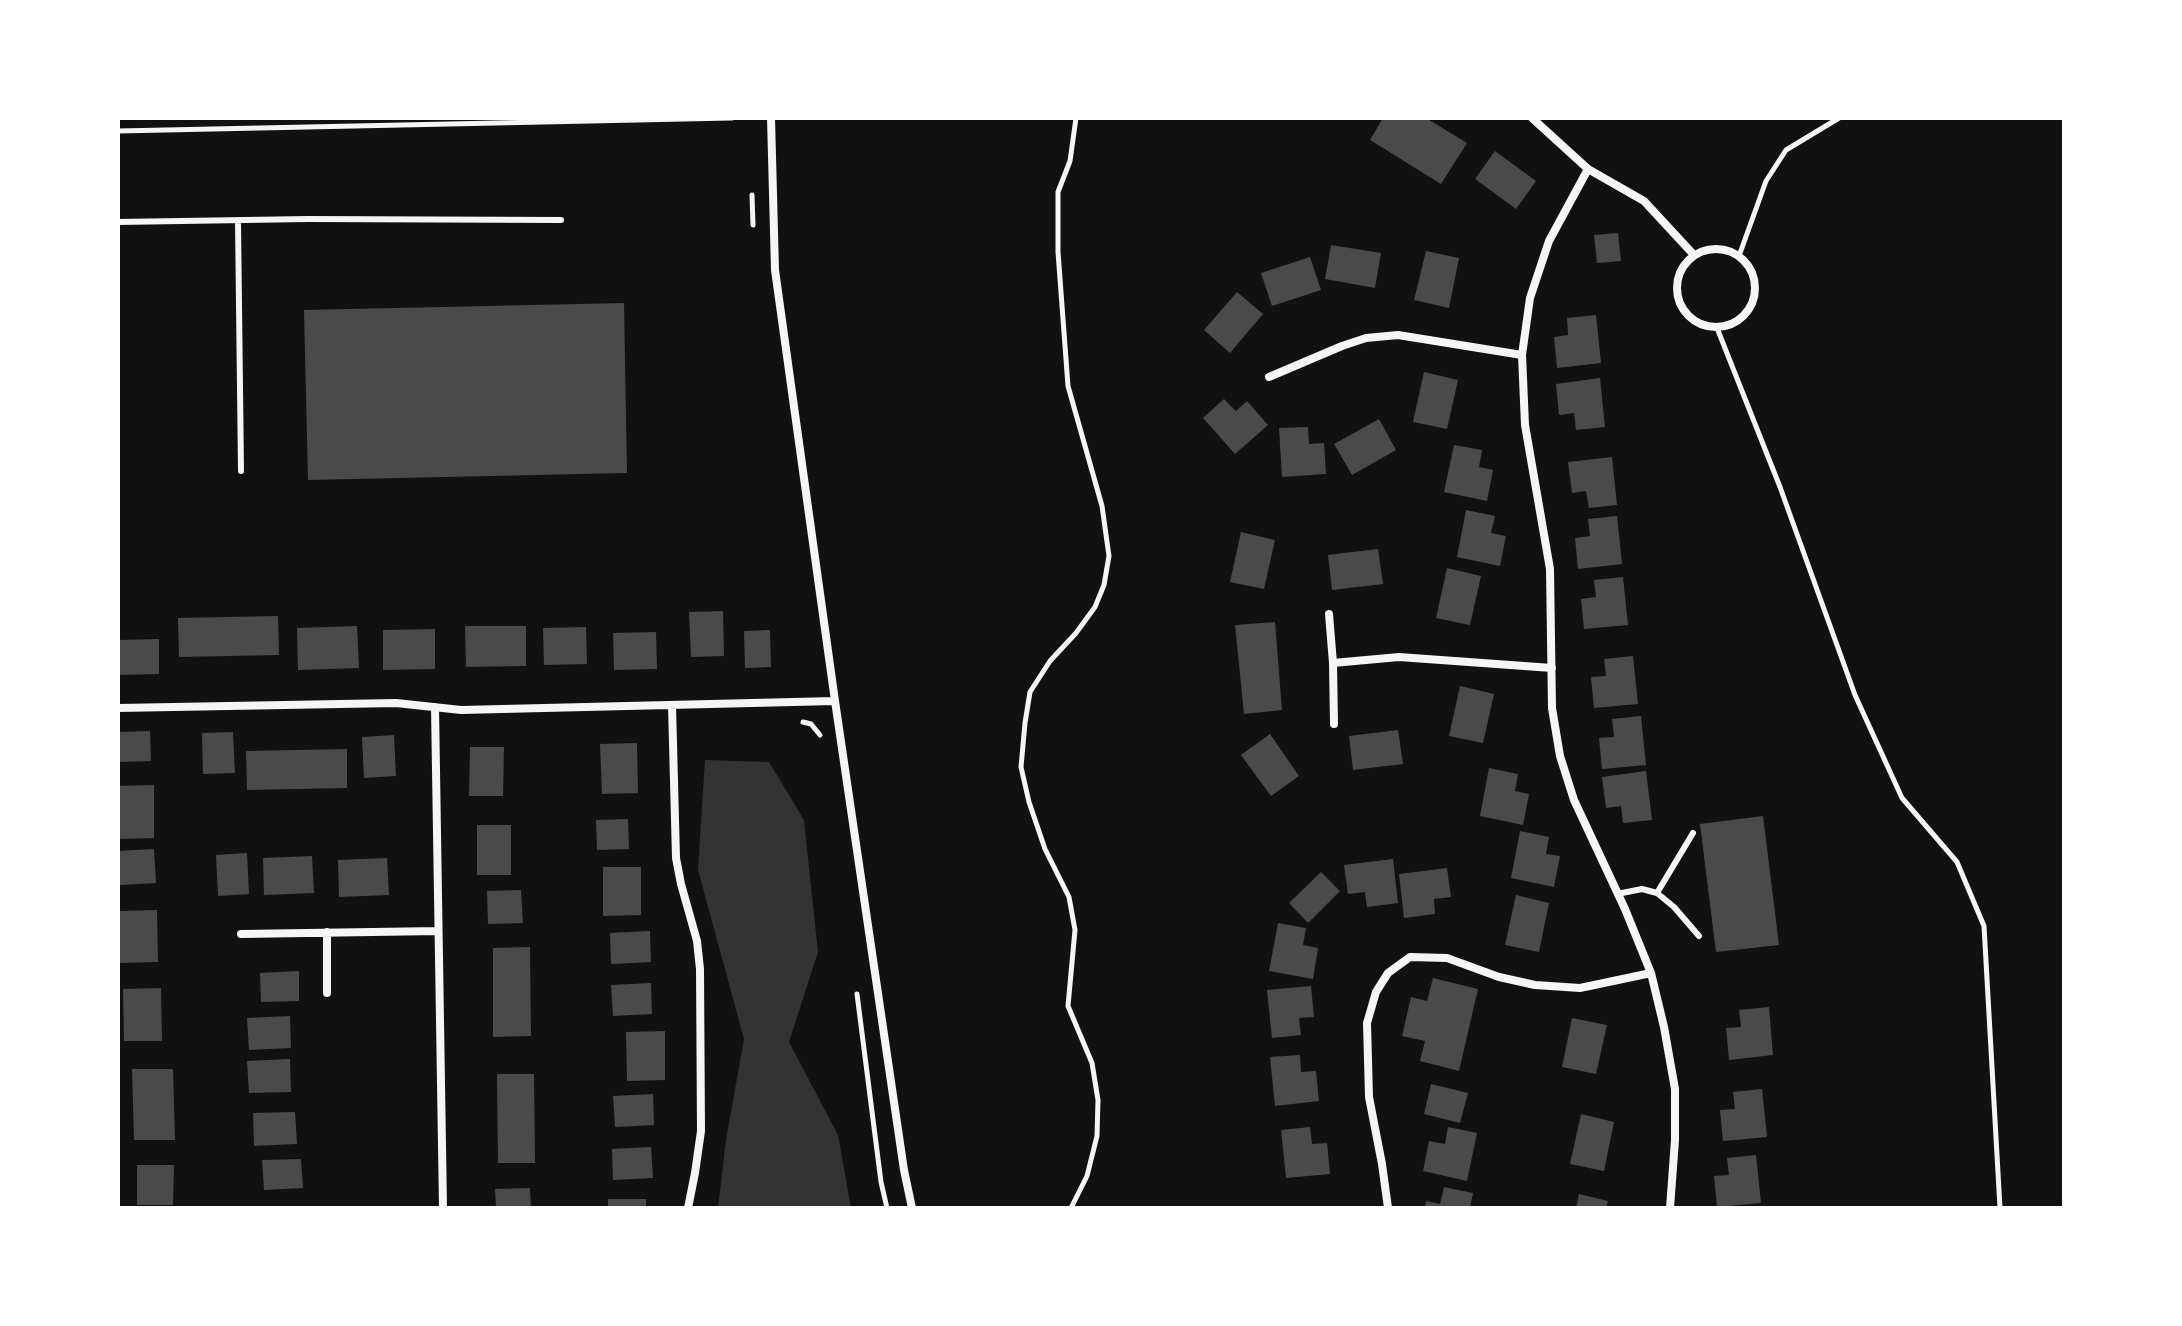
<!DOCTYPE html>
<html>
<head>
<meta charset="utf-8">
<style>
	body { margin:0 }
	#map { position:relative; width:2182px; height:1326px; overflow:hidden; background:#111; font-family:Overpass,sans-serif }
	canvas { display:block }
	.frame { position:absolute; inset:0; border:120px solid #fff; pointer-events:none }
</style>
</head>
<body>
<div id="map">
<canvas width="2182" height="1326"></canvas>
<div class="frame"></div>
</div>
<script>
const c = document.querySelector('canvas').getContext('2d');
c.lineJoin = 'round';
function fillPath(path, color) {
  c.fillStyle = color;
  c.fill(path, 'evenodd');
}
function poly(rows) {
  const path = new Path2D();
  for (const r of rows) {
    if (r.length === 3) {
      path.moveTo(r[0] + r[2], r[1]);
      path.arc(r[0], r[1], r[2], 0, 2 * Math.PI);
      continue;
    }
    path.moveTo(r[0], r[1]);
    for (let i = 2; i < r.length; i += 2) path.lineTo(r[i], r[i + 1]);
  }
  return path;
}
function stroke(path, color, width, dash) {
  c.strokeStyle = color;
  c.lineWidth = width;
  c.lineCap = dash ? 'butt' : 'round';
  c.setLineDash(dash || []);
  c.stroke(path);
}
fillPath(poly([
	[705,760,769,762,804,820,818,952,789,1042,838,1135,851,1208,718,1208,726,1140,744,1039,698,870]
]), '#333');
fillPath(poly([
	[1383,118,1426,118,1467,143,1441,184,1370,140],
	[1495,151,1536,181,1516,209,1475,179],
	[1618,233,1621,261,1597,263,1594,235],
	[1331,245,1381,253,1375,288,1325,279],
	[1426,251,1459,258,1449,308,1414,300],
	[1310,257,1321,290,1272,306,1261,273],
	[1237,292,1263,314,1230,353,1204,330],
	[624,303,627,473,308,480,304,310],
	[1596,315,1601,363,1557,368,1554,337,1568,335,1567,318],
	[1424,372,1458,380,1447,429,1413,422],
	[1600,378,1605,427,1576,430,1574,413,1559,415,1556,384],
	[1224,399,1236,411,1247,401,1268,425,1235,454,1203,418],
	[1379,419,1396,450,1352,475,1334,444],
	[1308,427,1309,444,1324,443,1326,474,1282,477,1279,428],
	[1454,445,1482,450,1479,467,1493,470,1487,501,1444,492],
	[1612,457,1617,505,1589,508,1586,491,1572,493,1568,462],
	[1466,510,1495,516,1491,533,1506,536,1500,566,1457,557],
	[1617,516,1622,564,1578,569,1575,538,1590,536,1588,519],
	[1241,532,1275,540,1264,589,1230,582],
	[1378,549,1383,584,1332,590,1328,555],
	[1447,568,1481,576,1470,625,1436,618],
	[1623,577,1628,625,1584,629,1581,599,1596,597,1594,580],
	[723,611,724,656,691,657,689,612],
	[278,616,279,655,179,657,178,618],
	[1275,622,1282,710,1244,714,1235,625],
	[357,626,359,668,298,670,297,628],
	[465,626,526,626,526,666,466,667],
	[586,627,587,664,544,665,543,628],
	[435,629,435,669,383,670,383,630],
	[770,630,771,667,745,668,744,631],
	[656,632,657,669,614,670,613,633],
	[159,639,159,674,118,675,118,640],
	[1633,656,1638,704,1594,708,1591,677,1606,676,1604,659],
	[1460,686,1494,694,1483,743,1449,736],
	[1641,716,1646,765,1602,769,1599,738,1614,737,1612,719],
	[1398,730,1403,764,1353,770,1349,736],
	[150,731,151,761,118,762,118,732],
	[233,732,235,773,203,774,202,733],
	[1270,734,1299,776,1271,796,1241,755],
	[394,735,396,776,364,778,362,737],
	[637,743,638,793,602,794,600,744],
	[470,747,504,747,503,796,469,796],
	[347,749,347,788,247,790,246,751],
	[1489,768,1518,774,1515,791,1529,794,1523,825,1480,816],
	[1646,771,1652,820,1623,823,1621,806,1606,808,1602,777],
	[154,785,154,838,118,839,118,786],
	[1763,816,1779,945,1716,952,1700,824],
	[628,819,629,849,597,850,596,820],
	[477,825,511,825,511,875,477,875],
	[1520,831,1549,837,1546,854,1560,856,1554,887,1511,878],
	[154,849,156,883,120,885,118,851],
	[247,853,249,894,218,896,216,855],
	[312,856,314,893,264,895,263,858],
	[387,858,389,895,339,897,338,860],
	[1393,859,1398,903,1367,907,1365,892,1348,894,1344,865],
	[603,867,641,867,641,915,603,916],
	[1447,868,1451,897,1434,899,1435,914,1404,918,1399,874],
	[1321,872,1340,891,1308,923,1289,903],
	[521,890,523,923,488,924,487,891],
	[1516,895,1549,903,1539,952,1505,945],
	[157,910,158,962,120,963,119,911],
	[1278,923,1306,928,1303,945,1318,948,1313,979,1269,971],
	[650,931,651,962,611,964,610,933],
	[530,947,531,1036,493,1037,493,948],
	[299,971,299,1001,261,1002,260,973],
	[1433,978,1478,989,1459,1071,1420,1061,1425,1041,1402,1036,1411,997,1427,1001],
	[651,983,652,1014,613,1016,611,985],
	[1311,986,1314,1017,1299,1018,1301,1035,1272,1038,1267,990],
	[161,988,162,1041,124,1041,123,989],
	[1769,1007,1773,1055,1729,1060,1726,1028,1741,1027,1739,1010],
	[290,1016,291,1048,249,1050,247,1018],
	[1572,1018,1607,1025,1596,1074,1562,1067],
	[665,1031,665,1080,627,1081,626,1032],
	[1300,1055,1301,1072,1316,1071,1319,1101,1275,1106,1270,1057],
	[290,1059,291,1092,249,1093,247,1061],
	[132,1069,173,1069,175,1140,134,1140],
	[497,1074,534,1074,535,1163,498,1163],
	[1431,1084,1468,1093,1460,1123,1424,1114],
	[1762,1089,1767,1137,1723,1141,1720,1110,1735,1109,1733,1092],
	[653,1094,654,1125,615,1127,613,1096],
	[295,1112,297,1144,254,1146,253,1113],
	[1581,1114,1614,1122,1604,1171,1570,1164],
	[1310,1127,1312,1144,1327,1143,1330,1174,1286,1178,1281,1130],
	[1448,1127,1477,1133,1467,1181,1423,1171,1429,1141,1445,1144],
	[651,1147,653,1178,613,1180,612,1149],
	[1756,1155,1761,1203,1717,1207,1714,1176,1729,1175,1727,1158],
	[301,1159,303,1188,264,1190,262,1160],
	[137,1165,174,1165,173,1205,137,1205],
	[1444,1187,1473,1193,1470,1208,1425,1208,1426,1201,1440,1204],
	[530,1188,531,1208,496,1208,495,1189],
	[1579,1194,1608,1201,1606,1208,1576,1208],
	[608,1199,646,1199,646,1208,608,1208]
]), '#4a4a4a');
stroke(poly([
	[118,131,732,118],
	[752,195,753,225],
	[1739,256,1766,181,1786,150,1839,118],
	[1717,328,1780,487,1855,695,1902,798,1957,862,1984,926,2000,1208],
	[803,722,811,724,820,735],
	[857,994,881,1182,887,1208],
	[1071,1208,1087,1176,1097,1136,1098,1100,1092,1063,1068,1006,1075,930,1069,897,1045,849,1029,802,1021,767,1025,723,1030,692,1050,661,1076,633,1095,607,1104,585,1109,556,1102,506,1068,386,1058,252,1058,192,1070,161,1076,118]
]), '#f5f5f5', 5);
stroke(poly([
	[238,221,241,471],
	[118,222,308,219,561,220],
	[1657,893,1693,833],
	[1617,894,1642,889,1657,893,1674,907,1699,936]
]), '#f5f5f5', 6);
stroke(poly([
	[771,118,775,270,835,701,904,1170,912,1208],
	[1532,118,1588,169,1644,201,1694,255],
	[1588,169,1549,241,1530,298,1522,355,1525,425,1550,569,1552,708,1560,756,1574,800,1625,909,1651,973,1664,1027,1675,1089,1675,1140,1670,1208],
	[1716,288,39],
	[1269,377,1342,346,1366,338,1398,335,1522,355],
	[1329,614,1333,663,1334,724],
	[1333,663,1399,657,1552,668],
	[672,705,676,858,681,884,697,941,700,969,701,1131,695,1173,688,1208],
	[435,707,443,1208],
	[118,708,396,703,461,710,835,701],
	[241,934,438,931],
	[327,993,327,932],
	[1388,1208,1382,1164,1369,1097,1367,1023,1376,992,1388,973,1410,957,1447,958,1499,977,1535,985,1580,988,1651,973]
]), '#f5f5f5', 8);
</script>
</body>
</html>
